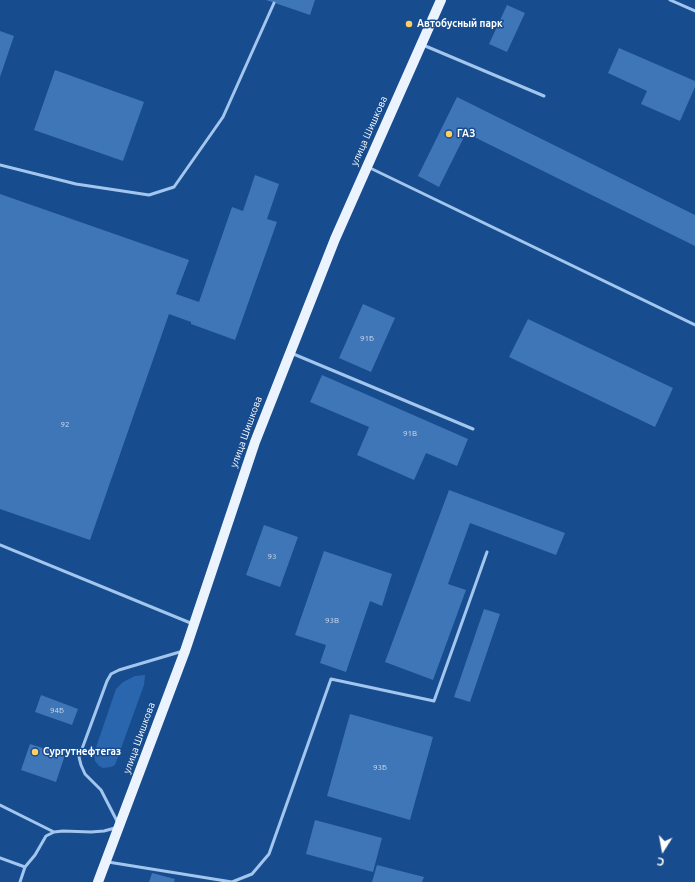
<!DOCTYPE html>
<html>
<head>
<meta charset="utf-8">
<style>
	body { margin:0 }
	#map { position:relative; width:695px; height:882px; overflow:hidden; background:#174c8e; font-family:Ubuntu,sans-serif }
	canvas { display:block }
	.north { position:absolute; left:643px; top:830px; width:40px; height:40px; -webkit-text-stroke:3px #174c8e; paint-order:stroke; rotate:191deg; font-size:11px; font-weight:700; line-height:16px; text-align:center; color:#fff }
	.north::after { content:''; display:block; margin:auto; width:14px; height:18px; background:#fff; clip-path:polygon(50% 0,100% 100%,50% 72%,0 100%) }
</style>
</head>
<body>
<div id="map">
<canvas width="695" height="882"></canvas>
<div class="north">С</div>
</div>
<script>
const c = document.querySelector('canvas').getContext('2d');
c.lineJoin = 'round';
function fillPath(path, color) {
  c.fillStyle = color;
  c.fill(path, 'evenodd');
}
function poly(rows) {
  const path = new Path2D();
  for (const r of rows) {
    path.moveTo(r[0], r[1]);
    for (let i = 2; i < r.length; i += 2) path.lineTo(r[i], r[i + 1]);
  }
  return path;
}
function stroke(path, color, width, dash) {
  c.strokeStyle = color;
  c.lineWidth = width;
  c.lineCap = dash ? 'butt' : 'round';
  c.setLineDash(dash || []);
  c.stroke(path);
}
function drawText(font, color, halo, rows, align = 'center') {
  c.font = font + ' Ubuntu,sans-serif';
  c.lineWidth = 3;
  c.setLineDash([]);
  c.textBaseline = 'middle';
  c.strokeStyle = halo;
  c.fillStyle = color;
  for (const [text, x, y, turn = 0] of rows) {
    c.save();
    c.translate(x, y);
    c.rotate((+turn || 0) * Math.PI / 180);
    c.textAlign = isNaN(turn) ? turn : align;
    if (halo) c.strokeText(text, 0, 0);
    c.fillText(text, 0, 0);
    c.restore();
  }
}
fillPath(poly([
	[145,675,144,685,115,765,111,767,103,768,99,766,95,761,94,753,116,689,123,682,135,676]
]), '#2966ad');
fillPath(poly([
	[266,0,315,0,310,15],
	[507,5,525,13,507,52,489,44],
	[0,31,14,36,0,77],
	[619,48,695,81,695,87,680,121,641,104,647,91,608,73],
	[55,70,144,102,123,161,34,130],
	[457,97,695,215,695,246,466,133,439,187,418,176],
	[255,175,279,184,267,219,277,222,235,340,191,324,191,322,169,314,90,540,0,509,0,194,189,260,176,294,199,302,232,207,243,211],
	[363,304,395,318,371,372,339,358],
	[528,319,673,388,655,427,509,357],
	[322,375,468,439,457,466,426,453,414,480,357,455,369,427,310,402],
	[449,490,565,533,556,555,470,523,448,584,466,590,433,680,385,662],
	[264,525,298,537,280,587,246,575],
	[324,551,392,574,382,606,370,601,346,672,320,663,326,645,295,635],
	[484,609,500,614,470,702,454,697],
	[41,695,78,709,72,725,35,712],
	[350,714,433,737,410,820,327,796],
	[30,744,65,755,56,782,21,770],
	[315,820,382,838,373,872,306,854],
	[377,865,424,877,422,882,372,882],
	[152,873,175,879,174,882,149,882]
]), '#3f76b7');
stroke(poly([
	[670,0,695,11],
	[423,45,544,96],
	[0,165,76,184,149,195,174,187,223,117,274,3],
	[368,167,695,325],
	[291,353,473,429],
	[0,545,193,624],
	[0,805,54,832],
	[118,823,101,790,85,774,81,765,79,757,107,681,111,674,119,670,183,651],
	[0,858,25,867],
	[108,862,232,882,252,874,269,854,331,679,434,701,487,552],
	[20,882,25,867,35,855,46,836,54,832,63,831,91,832,104,831,115,828]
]), '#a3c6ef', 3);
stroke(poly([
	[98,882,185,651,255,442,335,239,441,0]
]), '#ebf3ff', 10);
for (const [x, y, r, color] of [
	[409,24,4,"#ffd061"],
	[449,134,4,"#ffd061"],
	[35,752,4,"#ffd061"]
]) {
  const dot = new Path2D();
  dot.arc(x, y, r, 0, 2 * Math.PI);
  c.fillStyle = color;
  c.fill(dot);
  stroke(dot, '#174c8e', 1.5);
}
drawText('8px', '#cfdded', null, [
	["91Б",367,338],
	["92",65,424],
	["91В",410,433],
	["93",272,556],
	["93В",332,620],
	["94Б",57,710],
	["93Б",380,767]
]);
drawText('bold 10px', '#fff', '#174c8e', [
	["Автобусный парк",417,24],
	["ГАЗ",457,134],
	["Сургутнефтегаз",43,752]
], 'left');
drawText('10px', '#fff', '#174c8e', [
	["улица Шишкова",369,131,-66],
	["улица Шишкова",246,432,-70],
	["улица Шишкова",139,738,-70]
]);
</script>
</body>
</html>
